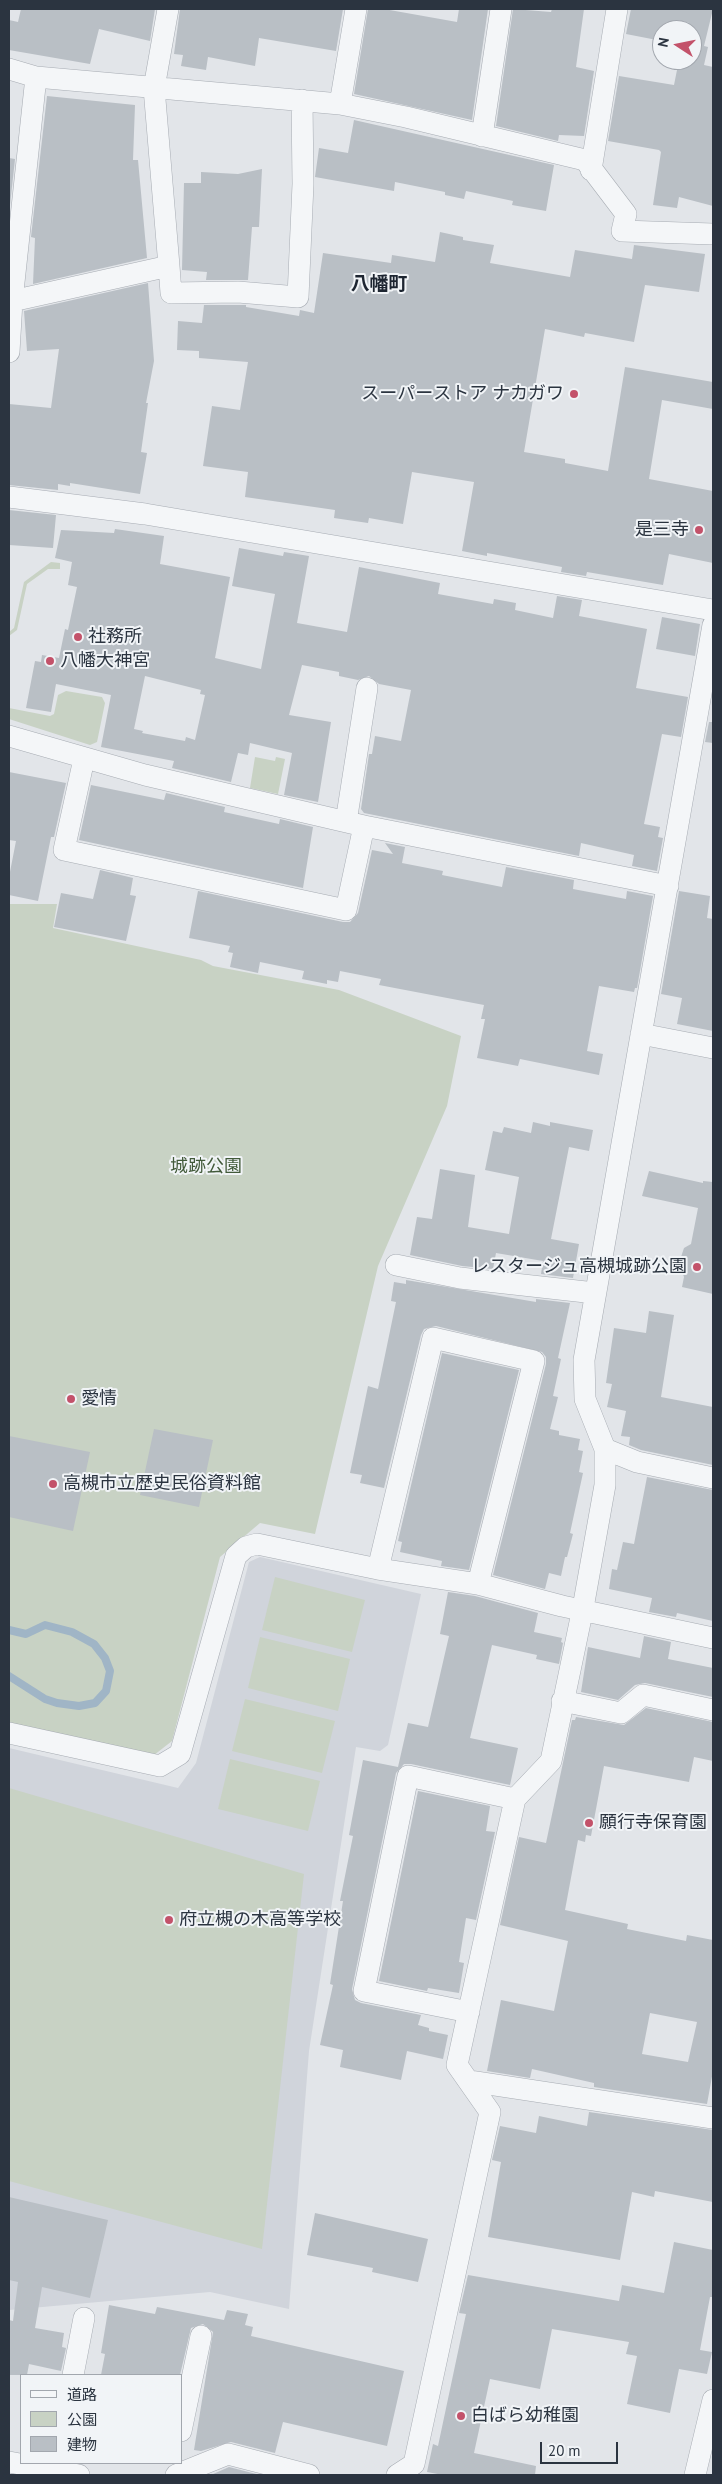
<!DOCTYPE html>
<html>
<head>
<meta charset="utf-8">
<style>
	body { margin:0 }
	#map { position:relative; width:722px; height:2484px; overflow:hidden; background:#e2e5e9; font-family:"PT Sans","Noto Sans JP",sans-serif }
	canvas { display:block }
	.frame { position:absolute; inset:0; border:10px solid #2b3440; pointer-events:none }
	.legend { position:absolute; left:20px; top:2374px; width:162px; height:90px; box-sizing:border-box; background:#f1f4f7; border:1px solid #a2a7ae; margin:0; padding:6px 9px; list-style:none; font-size:15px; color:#2b3440 }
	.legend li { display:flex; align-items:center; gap:10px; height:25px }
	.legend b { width:25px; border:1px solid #a2a7ae }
	.north { position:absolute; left:652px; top:20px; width:50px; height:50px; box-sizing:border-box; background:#f1f4f7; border:1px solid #a2a7ae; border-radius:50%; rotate:281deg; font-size:14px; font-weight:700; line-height:20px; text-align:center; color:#2b3440 }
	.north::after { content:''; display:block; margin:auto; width:18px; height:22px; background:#c3526a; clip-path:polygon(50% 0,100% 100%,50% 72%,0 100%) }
	.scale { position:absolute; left:540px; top:2442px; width:78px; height:22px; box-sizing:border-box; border:2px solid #2b3440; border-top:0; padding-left:6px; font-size:15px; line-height:18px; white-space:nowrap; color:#2b3440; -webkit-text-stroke:4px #f1f4f7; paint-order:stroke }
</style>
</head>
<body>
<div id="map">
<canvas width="722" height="2484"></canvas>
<div class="frame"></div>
<ul class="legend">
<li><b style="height:6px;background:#f4f6f8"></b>道路</li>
<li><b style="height:14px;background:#c8d2c4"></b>公園</li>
<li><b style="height:14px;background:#b9bfc5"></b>建物</li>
</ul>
<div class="north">N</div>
<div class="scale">20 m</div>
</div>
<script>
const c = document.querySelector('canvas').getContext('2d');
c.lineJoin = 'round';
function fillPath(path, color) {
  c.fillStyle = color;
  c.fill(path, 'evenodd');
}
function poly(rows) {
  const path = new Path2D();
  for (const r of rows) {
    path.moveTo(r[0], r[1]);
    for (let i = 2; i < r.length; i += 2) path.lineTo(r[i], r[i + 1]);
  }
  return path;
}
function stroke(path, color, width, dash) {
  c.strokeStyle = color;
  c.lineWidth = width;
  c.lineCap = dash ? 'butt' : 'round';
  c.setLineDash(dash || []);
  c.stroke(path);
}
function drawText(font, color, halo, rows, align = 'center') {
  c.font = font + ' "PT Sans","Noto Sans JP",sans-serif';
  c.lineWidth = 4;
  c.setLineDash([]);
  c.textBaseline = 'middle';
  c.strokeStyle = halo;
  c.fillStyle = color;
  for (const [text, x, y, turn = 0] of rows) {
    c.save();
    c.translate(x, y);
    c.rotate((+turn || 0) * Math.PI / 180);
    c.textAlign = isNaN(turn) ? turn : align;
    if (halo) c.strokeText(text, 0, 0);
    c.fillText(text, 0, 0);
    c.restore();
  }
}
fillPath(poly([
	[260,1557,421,1594,388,1745,380,1751,356,1747,309,2051,289,2309,210,2292,9,2310,9,1748,178,1788,196,1763,249,1562]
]), '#d0d4db');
fillPath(poly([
	[51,562,60,563,60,569,48,569,27,584,17,630,9,636,9,632,14,628,24,582],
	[66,691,102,697,105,703,97,742,90,745,9,719,9,708,50,716,54,714,58,695],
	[255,757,275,761,276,757,285,759,278,794,250,788],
	[9,904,57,904,53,928,201,960,213,966,339,990,461,1036,447,1106,378,1266,315,1534,260,1523,220,1557,172,1741,149,1759,9,1726],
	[275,1577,365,1600,352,1652,262,1630],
	[260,1637,350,1659,338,1711,248,1688],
	[245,1699,335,1721,322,1773,232,1751],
	[230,1759,320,1781,308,1831,218,1809],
	[9,1788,304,1874,262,2249,9,2181]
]), '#c8d2c4');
stroke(poly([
	[9,1630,26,1634,45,1625,72,1632,94,1644,105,1658,110,1671,106,1691,95,1703,79,1706,57,1703,45,1699,9,1676]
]), '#a0b5c6', 8);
fillPath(poly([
	[21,9,155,9,150,41,99,29,90,64,9,50,9,20,18,22],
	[180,9,343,9,336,51,259,38,255,66,208,57,206,70,181,66,183,55,174,54],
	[368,9,384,9,457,22,459,9,488,9,472,120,354,94],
	[513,9,551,12,552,9,584,9,576,67,594,71,584,136,559,135,558,141,496,126],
	[631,9,713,9,704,46,708,47,704,65,713,67,713,206,679,197,677,208,653,205,661,152,659,150,608,141,619,76,674,85,679,60,692,60,692,30,662,30,662,41,626,34],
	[47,96,135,105,133,160,138,160,147,258,33,284,35,238,31,237],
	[354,120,554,165,546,211,512,205,513,201,466,191,464,199,445,195,445,192,395,182,394,191,315,177,319,148,348,153],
	[9,158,15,159,9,214],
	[262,169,259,227,252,227,248,280,206,280,207,272,182,270,184,183,201,183,201,172,238,174],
	[440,232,463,237,463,240,494,245,490,263,570,277,575,250,632,259,634,245,705,254,699,292,645,285,634,342,585,333,584,337,545,329,524,452,565,459,565,463,608,471,625,367,713,382,713,409,662,400,649,479,713,491,713,563,669,554,663,585,587,572,586,576,561,572,562,567,487,553,487,556,462,551,474,482,412,472,403,524,369,518,368,523,334,518,335,510,245,497,248,472,203,466,212,406,240,410,248,362,199,358,199,351,177,350,178,321,202,323,204,305,246,305,246,307,299,316,300,310,314,313,323,253,391,263,392,255,435,262],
	[148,283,154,361,146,403,148,403,141,452,147,453,140,494,70,483,70,486,58,484,58,490,9,485,9,404,51,408,59,349,27,351,24,311],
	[9,510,56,515,53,548,9,545],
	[115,529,164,536,160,564,230,577,215,658,261,669,275,594,232,586,239,548,283,556,284,552,309,556,297,623,347,632,359,567,440,583,438,594,493,604,494,599,516,603,515,610,553,618,557,596,582,600,579,616,647,629,636,688,688,697,681,737,662,734,644,824,660,827,658,837,663,838,657,871,632,866,634,855,581,843,579,856,364,813,361,809,369,754,372,754,375,736,401,741,411,690,379,684,369,676,358,680,339,676,339,672,302,665,289,715,331,722,318,802,284,795,292,753,250,743,248,755,238,753,231,782,172,768,174,761,101,747,111,695,56,684,51,712,26,708,35,661,41,662,42,655,59,658,65,629,68,630,77,587,68,585,72,562,55,558,61,530,114,533],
	[145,676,201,690,200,694,205,695,195,740,186,737,185,741,142,733,143,731,134,729],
	[662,617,700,624,695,656,656,649],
	[709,722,713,722,713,743,705,742],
	[9,772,66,783,54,837,51,837,38,901,9,895,9,877,16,841,9,840],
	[91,785,164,800,166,793,225,807,224,812,279,824,280,819,313,827,303,888,79,840],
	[385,843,405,847,402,863,443,871,442,875,502,887,506,867,574,880,573,889,626,899,627,891,653,896,637,988,635,988,634,992,599,986,587,1051,603,1054,599,1075,520,1059,518,1066,477,1058,485,1019,481,1019,484,1005,379,985,381,979,340,971,338,982,327,980,327,984,302,979,304,971,260,962,258,973,230,967,233,953,228,952,230,946,189,938,198,891,343,922,350,922,358,913,372,850,393,854],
	[100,870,133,878,130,895,136,896,126,941,54,927,61,893,93,899],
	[679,891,710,896,707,918,713,919,713,1031,677,1024,682,998,661,994],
	[533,1122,550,1126,550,1122,593,1130,589,1151,569,1147,551,1239,579,1244,573,1278,541,1274,543,1261,496,1253,493,1269,462,1266,410,1255,417,1217,432,1219,440,1169,475,1175,468,1227,509,1234,519,1177,485,1170,493,1131,502,1133,504,1127,531,1133],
	[649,1171,703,1183,703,1181,713,1182,713,1294,682,1287,684,1277,679,1263,684,1248,691,1244,698,1208,642,1196],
	[406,1280,536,1302,536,1299,570,1303,558,1358,561,1359,553,1396,558,1397,550,1429,559,1431,559,1435,580,1439,578,1450,583,1451,579,1472,583,1473,570,1533,573,1534,567,1557,565,1557,561,1576,549,1573,545,1589,493,1575,546,1364,546,1357,542,1352,436,1326,424,1329,421,1335,384,1488,360,1483,362,1475,350,1473,368,1386,378,1389,396,1302,391,1301,394,1282,406,1284],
	[649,1311,674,1315,661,1397,713,1407,713,1465,641,1450,629,1445,630,1437,621,1436,626,1411,607,1407,612,1384,606,1383,614,1328,646,1333],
	[442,1353,519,1370,469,1570,441,1566,442,1561,400,1552,402,1542,398,1541],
	[154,1429,213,1440,199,1507,140,1495],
	[9,1436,90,1452,73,1531,9,1517],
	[647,1477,713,1490,713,1621,677,1613,676,1617,649,1612,652,1598,609,1589,612,1569,617,1570,623,1542,634,1544],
	[448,1592,475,1596,538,1613,534,1632,562,1638,561,1642,563,1643,559,1664,536,1659,537,1655,492,1645,470,1738,518,1748,510,1785,411,1764,404,1764,396,1773,352,1989,355,2000,361,2003,421,2015,418,2025,429,2028,429,2031,448,2035,443,2059,407,2051,401,2080,340,2067,343,2050,320,2045,333,1985,330,1984,343,1901,340,1901,353,1836,349,1835,363,1760,398,1767,408,1723,428,1727,449,1636,440,1634],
	[644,1636,671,1642,668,1659,713,1668,713,1697,645,1683,635,1685,618,1700,581,1692,588,1647,640,1658],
	[646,1708,713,1722,713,1761,694,1757,689,1782,604,1766,591,1836,586,1835,585,1842,578,1840,565,1910,628,1924,627,1929,686,1941,687,1935,713,1940,713,2071,707,2104,594,2087,594,2083,532,2069,530,2078,487,2071,501,2000,554,2011,568,1941,500,1925,519,1837,546,1843,572,1720,575,1720,576,1717,624,1725],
	[650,2013,697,2022,688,2062,642,2054],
	[418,1791,490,1806,486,1831,495,1832,476,1920,466,1918,459,1962,464,1963,459,1993,428,1988,427,1991,379,1981],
	[589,2112,713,2130,713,2202,655,2191,654,2197,632,2192,620,2260,488,2237,501,2162,492,2160,500,2126,536,2133,539,2116,587,2126],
	[9,2197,108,2220,90,2298,42,2287,35,2328,64,2333,62,2347,66,2348,61,2371,29,2364,27,2375,9,2375,9,2320,13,2321,18,2282,9,2280],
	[315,2213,428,2239,418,2282,372,2272,373,2268,307,2255],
	[674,2242,713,2250,713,2297,710,2297,700,2350,712,2352,707,2374,679,2369,670,2413,627,2404,637,2356,626,2354,629,2342,552,2329,540,2389,490,2379,474,2453,536,2466,535,2475,443,2475,427,2472,433,2444,438,2446,466,2314,459,2313,468,2275,619,2301,622,2285,664,2293],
	[109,2305,155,2314,157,2307,224,2320,227,2310,248,2314,245,2325,253,2327,251,2336,404,2371,387,2446,283,2422,275,2453,231,2442,201,2451,194,2450,213,2332,203,2324,191,2328,180,2375,101,2375,105,2354,101,2353],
	[229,2467,260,2475,211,2475]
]), '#b9bfc5');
const minor = poly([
	[9,69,36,77,340,104,356,9],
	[340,104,406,117,585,160,626,214,622,231,713,234],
	[482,136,501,9],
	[591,170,617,9],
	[169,266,171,293,238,292,298,297,303,184,302,100],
	[12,301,169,266,154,88,168,9],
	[9,352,12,301,36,77],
	[9,497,145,514,713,610],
	[9,736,145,775,364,826,668,886],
	[84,759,64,850,346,910,364,826],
	[346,822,367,688],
	[641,1034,713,1048],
	[396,1265,460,1278,595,1293],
	[605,1449,637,1462,713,1478],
	[378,1569,433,1338,534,1361,478,1584],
	[562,1701,621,1713,643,1695,713,1710],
	[9,1733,160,1766,180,1754,236,1556,246,1547,257,1544,378,1569,478,1584,562,1606,713,1638],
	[469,2012,364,1991,408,1776,515,1799],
	[469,2081,713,2118],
	[73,2375,84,2318],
	[181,2431,201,2336],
	[9,2462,79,2475],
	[176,2475,228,2454,309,2475],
	[397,2475,414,2464,490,2112,457,2065,515,1799,551,1761,583,1608,605,1485,605,1449,585,1399,584,1360,713,625],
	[695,2475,713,2400]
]);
stroke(minor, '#a7acb3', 22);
stroke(minor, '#f4f6f8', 21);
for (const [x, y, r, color] of [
	[574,394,5,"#c3526a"],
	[699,530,5,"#c3526a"],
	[78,637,5,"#c3526a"],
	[50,661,5,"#c3526a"],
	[697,1267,5,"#c3526a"],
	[71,1399,5,"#c3526a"],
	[53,1484,5,"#c3526a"],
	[589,1823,5,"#c3526a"],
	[169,1920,5,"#c3526a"],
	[461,2416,5,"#c3526a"]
]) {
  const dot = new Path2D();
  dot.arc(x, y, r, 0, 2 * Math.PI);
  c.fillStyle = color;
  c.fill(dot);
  stroke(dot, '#f1f4f7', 2);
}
drawText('18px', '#2b3440', '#f1f4f7', [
	["スーパーストア ナカガワ",564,394,"right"],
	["是三寺",689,530,"right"],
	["社務所",88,637],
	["八幡大神宮",60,661],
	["レスタージュ高槻城跡公園",687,1267,"right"],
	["愛情",81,1399],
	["高槻市立歴史民俗資料館",63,1484],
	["願行寺保育園",599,1823],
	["府立槻の木高等学校",179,1920],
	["白ばら幼稚園",471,2416]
], 'left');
drawText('18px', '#425a3a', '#f1f4f7', [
	["城跡公園",206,1167]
]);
drawText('bold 19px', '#1d2531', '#f1f4f7', [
	["八幡町",379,285]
]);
</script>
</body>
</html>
